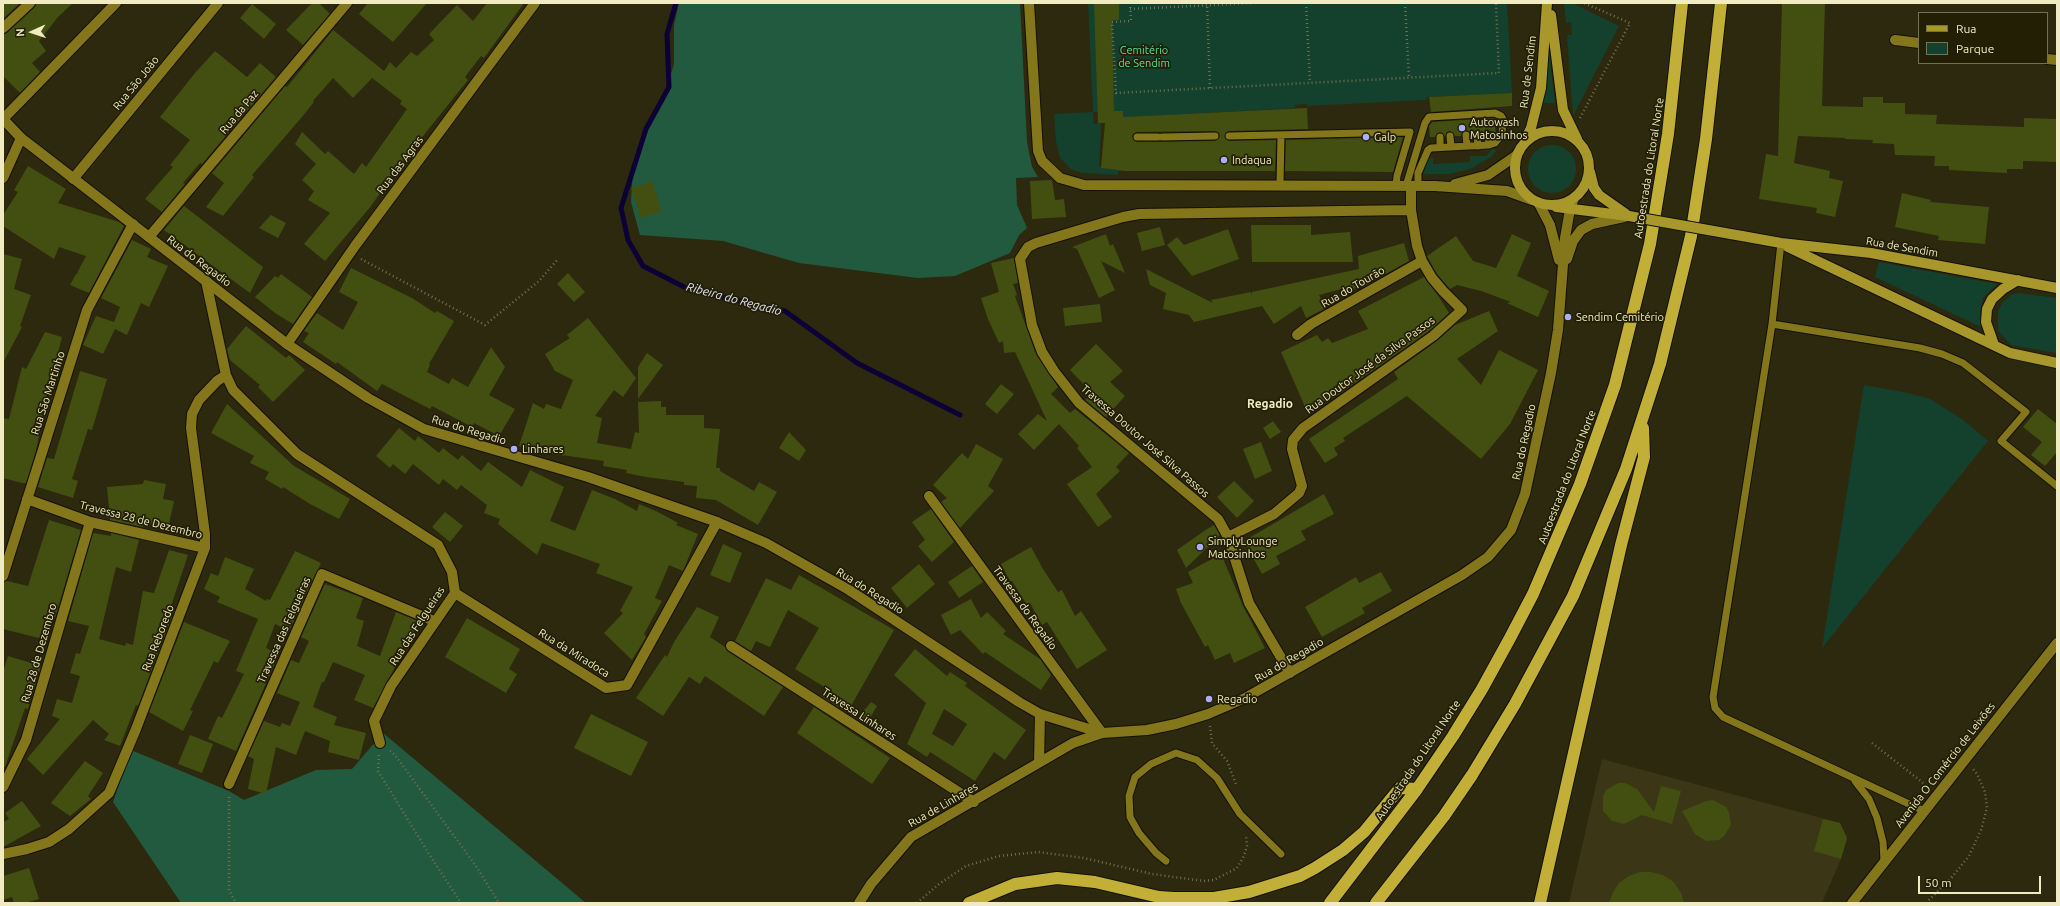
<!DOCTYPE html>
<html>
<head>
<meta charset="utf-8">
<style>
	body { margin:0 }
	#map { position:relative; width:2060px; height:906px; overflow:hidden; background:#2d290e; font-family:Ubuntu,sans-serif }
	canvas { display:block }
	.frame { position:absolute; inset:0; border:4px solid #f1ebc2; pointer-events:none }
	.legend { position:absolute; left:1918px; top:12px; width:130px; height:52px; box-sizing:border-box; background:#231f04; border:1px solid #757150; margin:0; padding:5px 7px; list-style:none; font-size:12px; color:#f1ebc2 }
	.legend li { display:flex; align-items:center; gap:8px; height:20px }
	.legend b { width:20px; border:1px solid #757150 }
	.north { position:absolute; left:12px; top:12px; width:40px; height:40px; -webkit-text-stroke:3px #231f04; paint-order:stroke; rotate:267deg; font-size:11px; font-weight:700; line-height:16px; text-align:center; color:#f1ebc2 }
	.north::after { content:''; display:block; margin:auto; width:14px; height:18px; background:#f1ebc2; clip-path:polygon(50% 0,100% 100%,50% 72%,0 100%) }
	.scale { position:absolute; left:1918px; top:876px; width:123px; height:18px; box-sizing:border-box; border:2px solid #f1ebc2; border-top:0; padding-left:5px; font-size:12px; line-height:14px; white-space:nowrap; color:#f1ebc2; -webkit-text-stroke:3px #231f04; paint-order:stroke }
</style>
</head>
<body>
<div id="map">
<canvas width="2060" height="906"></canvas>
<div class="frame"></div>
<ul class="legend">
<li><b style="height:5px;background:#a8982c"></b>Rua</li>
<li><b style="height:11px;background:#13412d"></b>Parque</li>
</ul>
<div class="north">N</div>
<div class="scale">50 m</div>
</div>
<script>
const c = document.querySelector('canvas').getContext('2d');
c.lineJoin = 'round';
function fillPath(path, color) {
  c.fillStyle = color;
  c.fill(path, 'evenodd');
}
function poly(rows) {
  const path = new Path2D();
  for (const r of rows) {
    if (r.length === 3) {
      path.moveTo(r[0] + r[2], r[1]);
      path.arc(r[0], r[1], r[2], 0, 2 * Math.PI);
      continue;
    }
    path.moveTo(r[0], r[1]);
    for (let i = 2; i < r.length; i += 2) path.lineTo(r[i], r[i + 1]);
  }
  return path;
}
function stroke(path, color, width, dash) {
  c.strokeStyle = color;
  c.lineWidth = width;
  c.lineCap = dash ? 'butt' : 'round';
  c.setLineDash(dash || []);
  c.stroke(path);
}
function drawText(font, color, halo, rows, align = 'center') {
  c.font = font + ' Ubuntu,sans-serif';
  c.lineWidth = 3.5;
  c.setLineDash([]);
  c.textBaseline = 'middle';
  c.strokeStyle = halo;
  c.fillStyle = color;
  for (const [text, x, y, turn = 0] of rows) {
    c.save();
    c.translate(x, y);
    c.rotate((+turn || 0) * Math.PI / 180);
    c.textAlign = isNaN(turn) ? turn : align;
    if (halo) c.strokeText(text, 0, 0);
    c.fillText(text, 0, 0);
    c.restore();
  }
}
fillPath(poly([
	[1602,759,1840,823,1847,838,1841,859,1822,903,1569,903]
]), '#3a3616');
fillPath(poly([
	[1088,3,1507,3,1512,93,1427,97,1426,100,1307,106,1307,104,1295,105,1295,108,1130,117,1126,171,1118,171,1118,175,1082,173,1071,169,1060,158,1056,141,1054,114,1093,112],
	[1123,111,1118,169,1099,167,1101,123,1094,124,1093,112],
	[1564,3,1572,3,1619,26,1573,116,1567,35,1572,35,1571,22,1566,23],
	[1549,21,1551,71,1555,103,1543,103],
	[1552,169,24],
	[1493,148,1496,151,1491,157,1470,169,1450,174,1424,174,1425,164,1430,158,1433,158,1433,164,1470,162,1470,156,1486,156],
	[1879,262,1997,284,1983,298,1980,313,1981,327,1875,277],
	[2019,293,2057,298,2057,353,2011,345,1998,331,1998,311,2003,302,2011,295],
	[1864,385,1903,392,1930,399,1962,419,1988,441,1822,648]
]), '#13412d');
fillPath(poly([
	[679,3,1020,3,1027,142,1032,167,1038,177,1016,178,1017,205,1027,228,1019,235,1010,253,955,276,918,278,799,263,723,241,640,235,631,202,633,169,642,141,663,99,674,64,674,25],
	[383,733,586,903,181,903,113,802,131,750,229,791,244,800,316,770,352,769]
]), '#225a40');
stroke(poly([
	[676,3,667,34,669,87,646,129,621,208,628,240,643,266,690,290,785,311,857,363,960,415]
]), '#0c0036', 5);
fillPath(poly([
	[3,3,20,3,3,19],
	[36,3,73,3,58,17,39,41,46,51,32,63,40,72,20,93,3,76,3,34,7,33,34,8],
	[312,3,319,3,330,14,303,45,286,30],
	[368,3,427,3,393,42,359,14],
	[487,3,524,3,484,58,481,56,465,77,468,80,399,166,371,206,325,261,304,244,330,213,308,200,314,191,302,180,316,164,295,144,302,132,325,154,328,151,354,174,362,163,366,167,407,109,400,104,402,101,372,78,353,98,333,78,313,101,314,102,302,117,252,175,254,177,223,216,206,207,224,183,212,173,285,86,287,87,333,30,384,71,390,62,396,68,411,52,417,56,434,40,429,34,457,5,473,21],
	[1094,3,1119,3,1119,20,1112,20,1114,111,1123,111,1123,117,1307,108,1308,129,1229,131,1225,133,1225,138,1229,141,1276,140,1275,171,1126,171,1101,168,1105,123,1098,123],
	[1215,131,1219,133,1220,136,1215,141,1137,142,1132,137,1133,134,1137,132],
	[1782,3,1825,3,1822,106,1863,107,1863,97,1883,97,1883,103,1905,103,1905,114,1937,115,1936,124,2024,127,2024,118,2057,119,2057,162,2023,161,2023,169,2007,169,2007,173,1949,170,1949,166,1934,166,1935,156,1895,155,1894,144,1872,143,1873,140,1845,139,1845,138,1798,136,1794,163,1830,171,1829,178,1843,181,1835,217,1816,213,1817,208,1759,199,1766,154,1778,156],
	[252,4,276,24,264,39,240,18],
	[215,51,247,77,260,63,276,77,202,164,200,163,183,183,185,184,162,212,145,199,173,167,170,165,190,140,160,117,195,73],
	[1512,93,1512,106,1431,112,1429,97],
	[1494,118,1496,134,1488,130,1482,135,1477,130,1471,135,1470,132,1466,130,1463,131,1461,136,1455,136,1450,131,1447,132,1445,137,1440,132,1435,137,1430,137,1429,126,1432,122],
	[1403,137,1393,172,1285,171,1286,140],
	[28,166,66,189,58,203,119,222,124,226,89,293,70,285,76,274,78,274,77,273,86,256,59,247,54,259,3,226,3,215,18,192,14,190],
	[1052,180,1055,200,1064,199,1066,217,1032,219,1030,181],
	[652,181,662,211,641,218,631,188],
	[1902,193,1931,200,1930,202,1989,207,1985,244,1938,240,1939,236,1895,227],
	[184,206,263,267,250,293,164,230],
	[271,215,286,223,278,238,259,228],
	[1251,225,1311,225,1311,235,1350,232,1353,262,1252,262],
	[1160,227,1165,245,1142,251,1137,233],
	[1228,229,1239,259,1192,276,1167,245,1177,237,1184,245],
	[1106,234,1110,246,1113,244,1125,273,1101,261,1115,290,1099,298,1077,249,1072,247],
	[1512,234,1531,243,1517,276,1549,291,1538,317,1507,303,1511,302,1481,291,1457,285,1450,289,1437,274,1427,256,1456,236,1473,261,1496,268],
	[132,240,151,249,147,257,168,266,149,307,141,303,127,335,115,329,103,354,83,345,96,316,114,322,120,307,101,298],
	[1404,243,1409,261,1364,286,1350,290,1349,287,1319,295,1326,308,1306,318,1301,306,1274,324,1262,306,1194,322,1189,315,1163,309,1166,293,1150,285,1146,269,1213,303,1211,300,1251,292,1252,296,1252,292,1359,269,1358,256],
	[3,254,22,259,14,289,31,295,20,326,22,327,3,363],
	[1014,258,1018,283,1013,284,1017,295,1015,296,1036,354,1058,387,1051,394,1070,413,1075,409,1129,453,1116,467,1120,471,1096,494,1112,517,1098,527,1067,484,1092,467,1077,448,1079,446,1059,424,1034,450,1018,434,1038,414,1047,421,1015,352,1004,353,1003,341,999,343,988,319,981,298,999,292,991,263],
	[351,268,412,298,435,313,437,311,454,321,429,364,430,365,427,372,449,384,452,378,468,387,491,347,505,367,489,395,515,409,499,436,474,423,472,427,432,406,430,409,382,384,377,391,337,362,336,364,303,342,309,333,304,331,317,313,343,330,358,302,339,292],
	[568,273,585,292,574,302,557,284],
	[281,274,312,297,293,324,275,313,255,297,275,276,278,278],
	[1424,277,1439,297,1449,313,1429,331,1338,395,1306,409,1281,352,1317,335,1322,342,1328,338,1332,343,1368,329,1358,311],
	[1100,304,1102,322,1065,326,1063,308],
	[1489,311,1498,331,1457,359,1481,385,1499,350,1538,370,1510,424,1481,459,1407,396,1343,438,1345,441,1334,448,1338,455,1325,463,1309,439,1398,379,1394,372,1437,341,1455,325],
	[588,318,636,378,623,397,614,390,595,416,602,418,597,443,631,449,635,432,639,433,638,402,661,401,661,407,666,407,666,415,704,415,704,428,720,429,716,468,720,468,720,471,754,491,759,482,777,492,758,525,716,500,696,498,697,486,684,485,684,482,646,477,626,473,627,470,603,466,604,461,532,451,519,446,533,403,544,409,546,404,561,409,573,380,555,371,545,354,570,338,567,335],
	[246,326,286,358,289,355,305,370,273,402,258,387,260,385,230,360,227,349],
	[45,332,62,337,43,410,45,411,35,454,26,483,22,483,3,478,3,418,9,419,22,367,26,369],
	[1096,344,1123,371,1110,382,1125,396,1106,417,1085,400,1093,394,1070,370],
	[647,353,663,365,638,399,638,367],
	[80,371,107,379,92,430,88,429,72,479,78,481,73,498,38,487,47,458,54,459],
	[1001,384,1014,394,997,414,985,404],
	[227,404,294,466,350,499,339,519,310,504,283,487,282,489,265,479,269,472,250,463,254,456,211,433],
	[2038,409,2057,424,2057,452,2045,466,2031,455,2042,442,2023,427],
	[1273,421,1281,432,1270,439,1263,428],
	[399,428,415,441,418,436,439,453,443,448,458,460,462,455,481,471,488,462,522,487,530,470,564,487,550,521,575,531,592,490,615,499,637,511,639,504,658,512,678,523,676,525,698,534,683,571,669,565,655,598,662,601,644,634,646,637,632,660,604,633,623,613,620,611,633,587,596,573,600,564,542,543,537,555,498,524,500,519,484,513,487,505,461,485,457,490,443,479,439,485,413,464,405,474,393,464,390,468,376,456],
	[789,432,806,450,799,461,779,448],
	[1261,442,1272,471,1255,479,1243,449],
	[976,444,1003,459,988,486,994,491,960,528,941,502,947,498,933,485,962,453,968,459],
	[144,480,166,484,163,499,174,501,168,528,144,523,143,527,110,520,107,487,143,484],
	[1234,481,1254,501,1237,518,1217,497],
	[1324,494,1334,514,1301,531,1306,540,1276,556,1280,564,1262,574,1244,541],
	[931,509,954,542,932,562,918,546,925,540,912,522],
	[445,512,463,526,450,542,432,527],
	[49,520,81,530,55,618,52,618,47,640,3,629,3,582,7,581,28,586],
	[1214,525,1220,535,1186,568,1177,550,1207,529],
	[93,533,111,536,111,533,139,540,131,572,116,567,99,639,125,646,126,643,133,645,143,591,154,593,169,550,188,555,168,615,172,617,138,706,136,705,120,746,104,740,109,734,93,720,43,775,27,759,60,719,52,716,57,699,72,703,80,676,70,673,76,653,80,654,89,626,68,621],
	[723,544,742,553,730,583,710,575],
	[1031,547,1043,569,1058,592,1062,590,1075,616,1081,611,1107,650,1077,669,1047,622,1042,625,1030,603,1027,605,1012,581,1010,581,1001,564],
	[295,551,321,563,289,631,275,624,266,648,279,654,236,751,208,739,218,716,222,718,244,674,236,671,258,619,217,602,220,597,204,589,211,573,218,576,225,557,254,569,245,589,266,601,267,599,270,600],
	[1221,554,1243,606,1265,648,1234,663,1230,653,1215,660,1208,645,1205,647,1181,603,1176,589,1193,583,1188,572],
	[919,564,935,584,907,608,891,588],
	[972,566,983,582,959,598,948,582],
	[1381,572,1392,591,1362,608,1365,613,1322,637,1305,607,1356,577,1359,583],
	[799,575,894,630,847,713,821,696,826,688,795,669,819,628,788,610,770,647,756,641,751,651,735,641,766,578,791,590],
	[325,584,363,598,356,618,364,621,357,646,380,656,396,612,418,621,407,649,403,648,393,671,373,708,354,700,365,675,333,662,324,682,322,682,313,707,337,717,334,725,366,733,359,760,328,752,330,741,305,731,296,755,276,747,266,794,248,789,254,759,248,756,264,721,280,727,282,723,290,726,300,702,277,693,291,660,299,663,309,641,301,637],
	[971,599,981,618,987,612,1006,631,1003,634,1040,659,1051,675,1041,690,985,652,983,654,960,630,951,635,941,615],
	[697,607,719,617,710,637,725,647,727,651,783,687,764,716,705,676,700,684,689,677,663,716,636,698,665,655,667,657,674,642],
	[467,618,520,649,509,669,517,674,506,693,445,657],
	[184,622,230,641,218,663,214,661,190,710,193,711,183,731,149,712],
	[915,649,947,676,950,672,967,683,965,686,1026,730,1005,760,994,752,975,781,930,752,927,757,907,744,926,703,894,675],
	[944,709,967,724,953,746,932,734],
	[8,656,41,666,28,709,25,708,5,767,3,767,3,672],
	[871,702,877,706,866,725,857,719],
	[814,707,890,758,872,784,797,733],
	[591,714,648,742,631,776,574,748],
	[190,735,213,744,202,773,178,764],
	[85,761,103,773,88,796,91,799,70,816,51,803],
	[1618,783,1625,783,1637,789,1654,812,1661,786,1681,791,1672,824,1642,815,1624,824,1612,821,1603,811,1603,797,1606,790],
	[1713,800,1726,807,1729,812,1731,825,1724,836,1719,840,1706,841,1695,834,1682,811,1706,801],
	[22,801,41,826,3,847,3,822,9,819,5,813],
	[1823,819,1840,823,1847,838,1841,859,1814,851],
	[29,868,39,899,25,903,14,903,12,897,3,900,3,876],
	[1640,872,1651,872,1663,875,1674,882,1681,893,1684,903,1609,903,1613,892,1619,883,1629,876]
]), '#424f11');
const service = poly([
	[1466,135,1467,146],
	[1477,135,1478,146],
	[1488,135,1489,145],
	[1229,136,1410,132,1397,176,1396,186],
	[1450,136,1451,147],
	[1137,137,1158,137],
	[1162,137,1215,136],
	[1440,147,1440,137],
	[1280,185,1281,135],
	[1406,186,1425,123,1429,117,1495,113,1501,116,1503,119,1502,134,1495,143,1489,145,1431,148,1428,150,1418,173,1418,186],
	[1772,324,1781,243],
	[1855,781,1869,799,1877,818,1883,842,1884,861],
	[1924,811,1723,717,1715,708,1713,697,1772,324,1920,348,1942,354,1963,363,2026,412,2001,441,2057,486],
	[1166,861,1156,853,1139,833,1130,817,1129,796,1135,777,1151,764,1176,753,1197,760,1217,778,1240,814,1281,854]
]);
const minor = poly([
	[3,28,30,3],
	[1895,40,1919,43],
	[2047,59,2057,60],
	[3,119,116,3],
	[3,178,21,138],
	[73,179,218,3],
	[1570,209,1574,198],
	[149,237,347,3],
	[206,281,226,375,233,390,297,454,438,545,452,572,455,593,391,686,374,721,380,743],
	[1297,335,1311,324,1422,261],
	[287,344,355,246,535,3],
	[27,499,90,522,205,548],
	[1228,537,1274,514,1299,493,1302,486,1292,449,1293,440,1303,428,1433,336,1462,310,1443,291,1432,278,1422,261,1417,246,1411,210,1411,186],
	[3,576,87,310,133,224],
	[455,593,606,688,627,685,717,522],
	[731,646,974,802],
	[1290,673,1249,603,1228,537,1218,519,1079,403,1054,371,1042,352,1032,325,1020,259,1028,247,1036,243,1123,217,1139,214,1411,210],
	[1039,762,1040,714],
	[229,784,322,574,434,621],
	[3,787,26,740,90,522],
	[3,854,27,849,49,842,69,829,109,793,136,729,205,548,205,534,191,428,192,414,199,400,217,381,226,375],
	[859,903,871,884,911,837,1073,743,1102,733,929,496]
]);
const tertiary = poly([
	[1029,3,1038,151,1042,161,1060,178,1084,185,1435,186,1507,191,1532,200],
	[3,119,21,138,38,151,287,344,368,398,424,429,588,477,717,522,766,543,849,590,1019,702,1040,714,1102,733,1147,730,1176,724,1208,714,1245,698,1462,575,1488,557,1511,530,1525,494,1551,373,1558,330,1565,238,1570,209],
	[1455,184,1488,175,1517,155],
	[1538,202,1550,225,1559,260],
	[1567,259,1573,241,1581,230,1592,224,1624,217]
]);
const secondary = poly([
	[1852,903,2057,643]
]);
const primary = poly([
	[1551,15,1563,110,1577,139],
	[1552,168,37],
	[1525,140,1531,128,1541,88,1547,3],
	[1590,172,1594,188,1599,195,1626,214],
	[1556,207,1629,216],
	[1742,236,1781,243,1871,253,2057,288],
	[1788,247,2010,353,2057,363],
	[1994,345,1986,322,1987,309,1992,299,2003,289,2018,280]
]);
const motorway = poly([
	[969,903,1015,884,1057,878,1095,882,1159,897,1174,898,1214,898,1249,892,1300,876,1315,868,1343,850,1364,832,1400,788,1417,789],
	[1330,903,1417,789,1453,736,1482,689,1510,638,1533,594,1580,484,1615,385,1650,244,1668,134,1682,3],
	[1376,903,1444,816,1472,775,1515,704,1573,596,1626,469,1660,364,1691,236,1706,139,1721,3],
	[1540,903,1621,545,1644,457,1643,428]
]);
stroke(service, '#151100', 9);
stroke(minor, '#151100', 12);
stroke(tertiary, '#151100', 12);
stroke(secondary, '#151100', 12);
stroke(primary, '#151100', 12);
stroke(motorway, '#151100', 14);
stroke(poly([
	[1130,3,1131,21,1112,22,1116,93,1499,73,1496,3],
	[1207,3,1210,88],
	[1306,3,1310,83],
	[1405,3,1409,78],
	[1130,9,1254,3],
	[1580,118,1630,23,1584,3],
	[361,259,485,325,539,281,558,259],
	[1210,726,1212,743,1227,761,1236,784],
	[1872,743,1927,786],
	[390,751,395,755,476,866,499,903],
	[379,755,378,771,429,854,461,903],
	[229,797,229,890,236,903],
	[917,903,939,884,966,866,999,856,1038,852,1084,858,1152,874,1204,881,1214,880,1237,868,1244,856,1247,846,1246,836],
	[1926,903,1952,877,1969,856,1981,830,1987,808,1985,792,1977,774,1973,769]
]), '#746f4f', 2.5, [1, 3]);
stroke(service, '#83761b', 7);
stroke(minor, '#83761b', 10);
stroke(tertiary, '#83761b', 10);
stroke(secondary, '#83761b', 10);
stroke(primary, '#a8982c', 10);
stroke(motorway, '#c1af38', 12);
const primaryBridge = poly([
	[1629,216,1742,236]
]);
stroke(primaryBridge, '#151100', 12, []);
stroke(primaryBridge, '#a8982c', 10);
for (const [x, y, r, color] of [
	[1462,128,4,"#abaffb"],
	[1366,137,4,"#abaffb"],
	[1224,160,4,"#abaffb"],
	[1568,317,4,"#abaffb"],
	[514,449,4,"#abaffb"],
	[1200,547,4,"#abaffb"],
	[1209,699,4,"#abaffb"]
]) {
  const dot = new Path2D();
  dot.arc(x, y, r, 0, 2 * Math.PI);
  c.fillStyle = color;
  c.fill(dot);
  stroke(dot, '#231f04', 1.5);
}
drawText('11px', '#53e2a3', '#231f04', [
	["Cemitério",1144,50],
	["de Sendim",1144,63]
]);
drawText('11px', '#f1ebc2', '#231f04', [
	["Rua de Sendim",1528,72,-83],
	["Rua São João",136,83,-51],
	["Rua da Paz",239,112,-50],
	["Rua das Agras",400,165,-53],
	["Autoestrada do Litoral Norte",1649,168,-81],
	["Rua de Sendim",1902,247,10],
	["Rua do Regadio",199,261,37],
	["Rua do Tourão",1353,287,-30],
	["Rua Doutor José da Silva Passos",1370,365,-36],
	["Rua São Martinho",48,393,-72],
	["Rua do Regadio",469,430,17],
	["Travessa Doutor José Silva Passos",1145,441,41],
	["Rua do Regadio",1524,442,-78],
	["Autoestrada do Litoral Norte",1567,477,-69],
	["Travessa 28 de Dezembro",141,520,14],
	["Rua do Regadio",870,591,32],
	["Travessa do Regadio",1025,608,54],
	["Rua das Felgueiras",417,626,-57],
	["Travessa das Felgueiras",284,630,-66],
	["Rua Reboredo",158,638,-69],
	["Rua 28 de Dezembro",39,653,-74],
	["Rua da Miradoca",574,653,32],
	["Rua do Regadio",1289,660,-30],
	["Travessa Linhares",859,714,33],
	["Autoestrada do Litoral Norte",1418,760,-56],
	["Avenida O Comércio de Leixões",1945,765,-52],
	["Rua de Linhares",943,805,-30]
]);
drawText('11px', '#f1ebc2', '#231f04', [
	["Autowash",1470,122],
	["Matosinhos",1470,135],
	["Galp",1374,137],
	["Indaqua",1232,160],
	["Sendim Cemitério",1576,317],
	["Linhares",522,449],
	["SimplyLounge",1208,541],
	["Matosinhos",1208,554],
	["Regadio",1217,699]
], 'left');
drawText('italic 12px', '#e0e2f8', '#231f04', [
	["Ribeira do Regadio",734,299,15]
]);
drawText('bold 12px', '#f1ebc2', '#231f04', [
	["Regadio",1270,404]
]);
</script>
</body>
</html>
